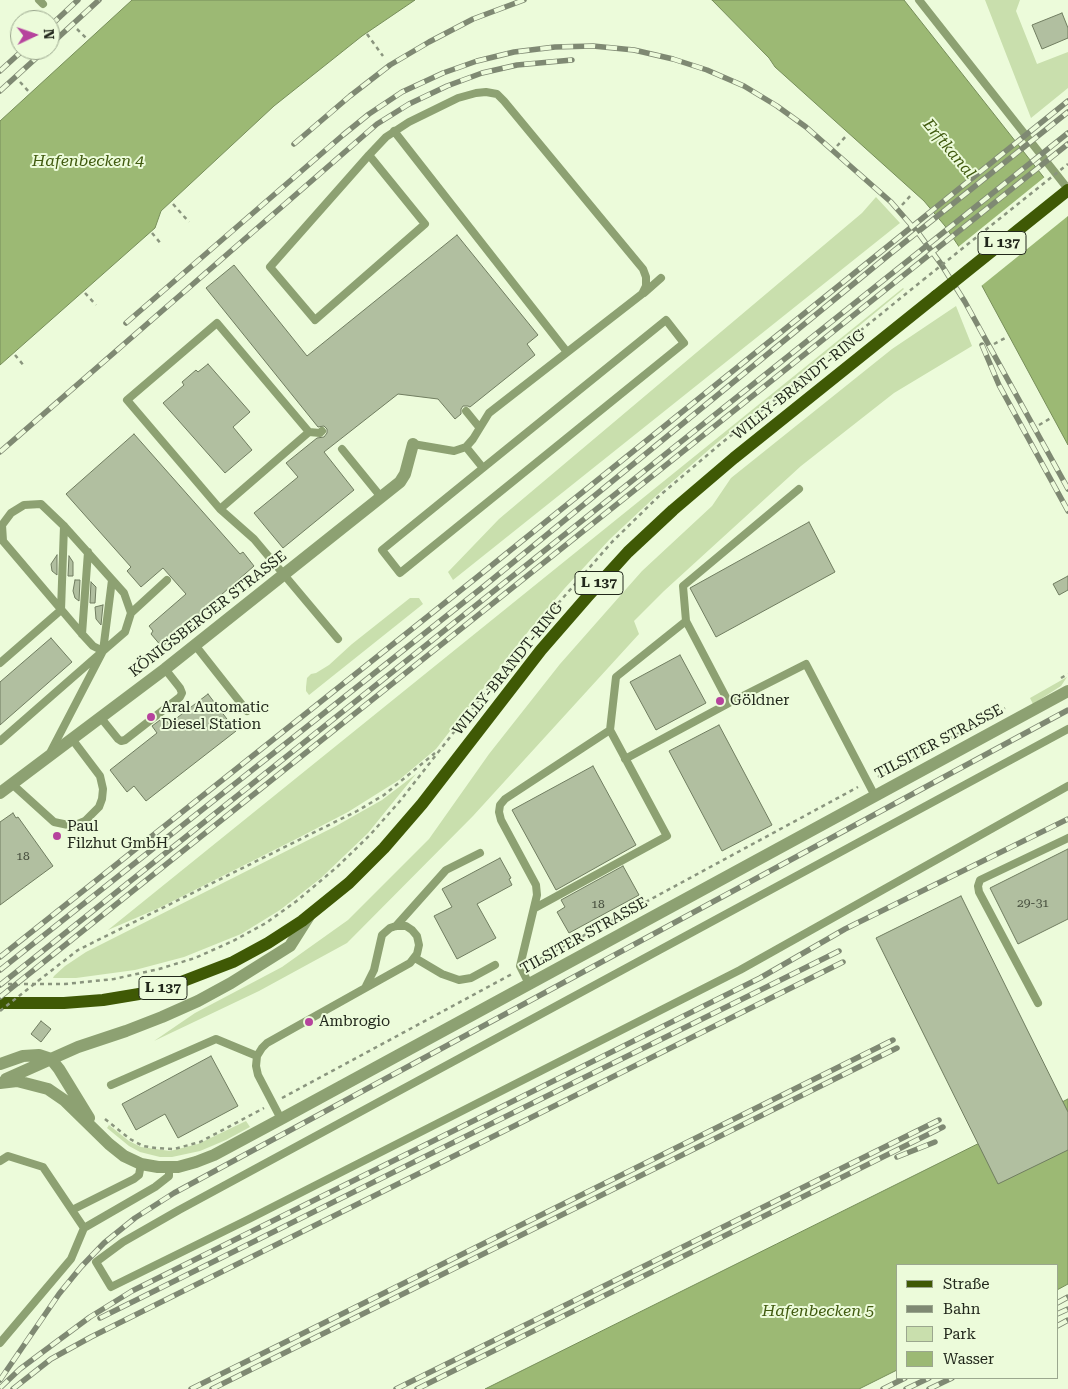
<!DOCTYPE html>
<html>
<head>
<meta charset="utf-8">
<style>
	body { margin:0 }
	#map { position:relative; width:1068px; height:1389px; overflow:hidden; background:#ecfbda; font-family:"Roboto Serif",serif }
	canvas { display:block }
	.legend { position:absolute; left:896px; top:1264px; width:162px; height:115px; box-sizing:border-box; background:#ecfbda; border:1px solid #9ba78e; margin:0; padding:6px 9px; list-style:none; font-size:15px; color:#22281c }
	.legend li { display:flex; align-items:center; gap:10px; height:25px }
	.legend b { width:25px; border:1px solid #9ba78e }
	.north { position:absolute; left:10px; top:10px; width:50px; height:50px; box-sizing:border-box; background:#ecfbda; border:1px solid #9ba78e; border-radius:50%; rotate:87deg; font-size:14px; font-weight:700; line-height:20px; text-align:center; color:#22281c }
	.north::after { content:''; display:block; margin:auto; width:18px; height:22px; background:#b6439d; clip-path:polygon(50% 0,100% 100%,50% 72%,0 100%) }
</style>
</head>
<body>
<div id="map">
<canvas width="1068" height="1389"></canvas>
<ul class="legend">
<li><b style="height:6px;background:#3f5905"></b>Straße</li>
<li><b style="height:6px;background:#7f8973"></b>Bahn</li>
<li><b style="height:14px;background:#c9dfad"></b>Park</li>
<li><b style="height:14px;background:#9cb974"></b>Wasser</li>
</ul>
<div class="north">N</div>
</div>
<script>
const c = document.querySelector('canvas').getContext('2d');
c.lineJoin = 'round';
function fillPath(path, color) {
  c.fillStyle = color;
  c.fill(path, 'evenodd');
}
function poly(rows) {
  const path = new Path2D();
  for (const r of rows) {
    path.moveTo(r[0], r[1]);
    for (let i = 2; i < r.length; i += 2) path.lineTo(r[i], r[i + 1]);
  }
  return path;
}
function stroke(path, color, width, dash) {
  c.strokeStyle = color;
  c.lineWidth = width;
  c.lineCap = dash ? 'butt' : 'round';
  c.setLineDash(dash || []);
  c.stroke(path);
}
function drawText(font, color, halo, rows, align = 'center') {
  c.font = font + ' "Roboto Serif",serif';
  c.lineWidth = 4;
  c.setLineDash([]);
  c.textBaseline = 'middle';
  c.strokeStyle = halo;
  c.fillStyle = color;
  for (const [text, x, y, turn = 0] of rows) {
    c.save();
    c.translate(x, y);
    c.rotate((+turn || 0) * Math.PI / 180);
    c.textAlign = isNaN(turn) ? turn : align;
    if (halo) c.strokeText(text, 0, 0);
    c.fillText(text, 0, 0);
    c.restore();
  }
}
fillPath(poly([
	[985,0,1020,0,1016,11,1037,64,1068,52,1068,88,1031,118],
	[876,197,900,223,453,580,448,572,499,519,862,213],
	[903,288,904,289,712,447,657,495,610,539,564,589,522,639,436,749,399,780,348,812,300,837,159,908,108,930],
	[956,306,972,346,894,393,801,466,664,591,634,621,639,634,473,816,347,943,259,991,154,1041,195,1013,282,967,348,920,429,839,489,754,560,664,642,571,712,506,731,478,892,349],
	[410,598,419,598,423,604,309,695,306,691,306,687,307,678,311,674,316,673,329,665,352,644],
	[1067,677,1061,686,1033,704,1030,698],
	[416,774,368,833,321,878,280,910,241,934,184,957,135,970,76,978,53,978,54,976,65,966,86,952,336,826,382,800],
	[246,1121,250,1127,226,1140,200,1151,172,1157,160,1157,140,1152,129,1146,107,1128,109,1125,129,1141,141,1147,170,1151,198,1144]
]), '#c9dfad');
const water = poly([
	[132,0,415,0,362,36,274,106,161,211,155,228,0,365,0,121,132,0],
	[712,0,904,0,1068,208,1068,445,968,260,945,226,924,201,775,67,769,58,712,0],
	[1068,1099,1068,1284,1057,1290,1057,1265,897,1265,897,1370,859,1389,485,1389,1068,1099]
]);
fillPath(water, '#9cb974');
stroke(water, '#778e5a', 1);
fillPath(poly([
	[1046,176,1068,204,1068,216,980,287,957,248]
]), '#ecfbda');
const building = poly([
	[1062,13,1068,28,1068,38,1042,49,1032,25,1062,13],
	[457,235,538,335,527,344,535,355,470,407,468,406,463,406,461,409,461,414,455,419,438,399,398,394,324,452,354,490,283,548,254,513,298,477,286,463,317,438,324,437,327,433,327,429,324,426,318,427,206,288,234,265,307,356,457,235],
	[208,364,250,412,233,427,252,450,225,473,163,403,184,385,182,382,196,370,198,372,208,364],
	[134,434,240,554,243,552,254,566,162,647,151,634,153,631,149,626,186,594,163,568,141,587,127,571,131,567,66,494,134,434],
	[809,522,835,572,716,637,690,588,809,522],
	[57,555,57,575,52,571,51,564,57,555],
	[69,556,73,562,73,576,68,576,69,556],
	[1068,576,1068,590,1059,595,1053,584,1068,576],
	[75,580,80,580,79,601,75,598,73,591,75,580],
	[91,582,96,587,95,603,90,603,91,582],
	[103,605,101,625,96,619,95,607,103,605],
	[51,638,72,662,0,725,0,682,51,638],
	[680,655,706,703,656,730,630,682,680,655],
	[208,694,236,731,146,801,134,786,127,792,110,770,157,733,152,726,164,717,169,724,208,694],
	[719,725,772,825,722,851,669,751,719,725],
	[593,766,636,845,556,890,512,810,593,766],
	[13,813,16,818,18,817,53,866,0,905,0,822,13,813],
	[1068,849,1068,919,1018,944,990,888,1068,849],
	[500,858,511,878,509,879,512,885,477,904,496,938,457,959,434,916,452,907,442,889,500,858],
	[623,866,639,895,569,933,557,912,565,907,561,900,623,866],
	[961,896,1068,1112,1068,1150,998,1184,876,938,961,896],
	[41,1021,51,1029,41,1042,31,1034,41,1021],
	[211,1056,238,1106,178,1138,165,1114,136,1130,122,1104,211,1056]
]);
fillPath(building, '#b1bfa0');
stroke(building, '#707d60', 1);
stroke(poly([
	[77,29,88,40],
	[367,34,383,56],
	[20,82,30,93],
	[837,146,847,135],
	[173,204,189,222],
	[902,205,912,194],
	[152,233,162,245],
	[85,293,96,305],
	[994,344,1007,337],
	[15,355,25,367],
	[1039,425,1051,418],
	[1061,678,1068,674],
	[878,777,1005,708],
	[533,963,858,787],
	[38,981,78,950,357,811,384,795,435,753],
	[0,984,65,984,114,979,159,969,195,958,233,941,266,923,298,900,337,867,370,835,400,801,526,640,612,542,658,497,718,446,923,280],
	[282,1098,512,974],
	[105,1119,130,1139,143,1146,156,1148,174,1149,200,1142,264,1108]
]), '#8a957e', 2.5, [4, 4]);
stroke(poly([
	[39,0,43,4],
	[919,0,1068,189],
	[394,131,567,352],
	[369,155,425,224,315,320,270,267,369,155,386,137,409,122,458,98,476,93,486,92,497,94,504,101,643,269,646,277,646,286,642,294,489,413,473,439,466,447,454,451,413,444],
	[644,293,661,278],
	[466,411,479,427],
	[309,432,320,433,322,431],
	[466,447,483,468,666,320,684,343,400,573,382,550,483,468],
	[342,449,381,497],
	[220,509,309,432,217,323,127,400,220,509,254,539,338,639],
	[131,613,167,580],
	[686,621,683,586,799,489],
	[82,634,88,552],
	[195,645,247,711],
	[0,663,61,610,64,526],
	[729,703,806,664,875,796],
	[101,718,118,739,121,741,125,740,180,697,182,693,180,688,165,669],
	[1068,729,179,1210,123,1242,96,1262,111,1287,249,1219,740,970,1068,786],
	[0,741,103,651,112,580],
	[51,751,103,651,125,632,131,613,124,593,64,526,41,504,24,505,11,513,2,525,3,541,82,634,93,646,103,651],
	[12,784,54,822,73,826,85,821,99,807,102,799,103,789,100,776,72,739],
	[535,908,667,836,610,730],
	[396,926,446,870,480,853],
	[415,958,442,974,459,980,471,978,495,965],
	[529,984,520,966,537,895,536,885,501,820,499,812,500,805,505,799,610,730,616,677,686,621,729,703,625,759],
	[1038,1003,979,892,978,886,980,880,1068,838],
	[111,1085,216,1039,257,1056],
	[281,1119,258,1075,256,1066,257,1056,262,1048,267,1043,410,963,417,954,419,945,417,936,412,930,406,926,396,926,390,928,382,935,374,970,366,986],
	[0,1161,8,1156,43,1167,84,1228,71,1259,0,1343],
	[72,1210,134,1179,139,1175,141,1164],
	[84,1228,155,1187,169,1176,169,1167]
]), '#8da172', 8);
stroke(poly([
	[0,793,165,669,400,482,405,474,413,444],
	[0,1064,23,1056,39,1055,51,1059,59,1069,89,1118],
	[6,1079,78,1047,126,1031,162,1017,198,1001,231,983,290,946,309,916],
	[0,1083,17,1081,48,1089,64,1100,109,1144,124,1156,141,1164,158,1167,178,1167,196,1162,214,1155,281,1119,1068,691]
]), '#8da172', 12);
stroke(poly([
	[0,1003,64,1003,103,1000,139,994,168,987,233,962,268,943,302,921,349,883,384,848,422,804,541,650,588,596,628,552,673,510,734,458,936,296]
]), '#3f5905', 12);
const rail = poly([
	[50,26,78,0],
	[50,45,99,0],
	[0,71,23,50],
	[0,91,45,50],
	[294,144,350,96,390,65,429,42,473,19,524,0],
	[126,323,343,135,369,114,402,92,443,73,477,61,514,52,555,47,593,46,634,50,673,59,707,70,744,86,777,106,806,127,891,202,919,234,941,264,965,302,1068,489],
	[982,345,999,385,1068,511],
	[0,452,377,124,409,104,447,86,482,73,517,65,572,60],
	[0,957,476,578,1068,101],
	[0,970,483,587,890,254,1068,112],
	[0,985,1068,133],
	[0,997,1068,144],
	[897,1157,935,1142],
	[1057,1303,1068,1297],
	[1057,1314,1068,1309],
	[100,1318,839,951],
	[1057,1326,1068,1320],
	[0,1380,59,1294,81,1267,104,1243,135,1218,174,1193,1068,710],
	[0,1388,20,1369,44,1351,90,1317,132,1291,760,978,845,929,1068,819],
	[13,1389,51,1359,91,1337,843,962],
	[191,1389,893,1040],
	[212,1389,897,1048],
	[396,1389,939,1120],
	[417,1389,943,1127],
	[883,1389,905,1378],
	[906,1389,929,1378],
	[929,1389,952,1378]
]);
stroke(rail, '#7f8973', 5.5);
stroke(rail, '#ecfbda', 4, [11]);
stroke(poly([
	[923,280,1068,164],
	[0,1011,38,981]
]), '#8a957e', 2.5, [4, 4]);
stroke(poly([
	[936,296,1068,190]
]), '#3f5905', 12);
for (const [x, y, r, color] of [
	[720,701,5,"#b6439d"],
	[151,717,5,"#b6439d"],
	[57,836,5,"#b6439d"],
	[309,1022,5,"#b6439d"]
]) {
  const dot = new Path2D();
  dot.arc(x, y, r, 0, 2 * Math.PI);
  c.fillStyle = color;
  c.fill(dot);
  stroke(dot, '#ecfbda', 2);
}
drawText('12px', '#464e3d', null, [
	["18",23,856],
	["29-31",1033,903],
	["18",598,904]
]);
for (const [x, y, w] of [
	[1002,243,48],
	[599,583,48],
	[163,988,48]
]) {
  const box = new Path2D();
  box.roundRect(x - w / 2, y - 11.5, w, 23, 4);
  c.fillStyle = '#ecfbda';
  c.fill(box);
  stroke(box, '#22281c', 1);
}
drawText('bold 14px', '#22281c', null, [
	["L 137",1002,243],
	["L 137",599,583],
	["L 137",163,988]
]);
drawText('15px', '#22281c', '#ecfbda', [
	["WILLY-BRANDT-RING",799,385,-39],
	["KÖNIGSBERGER STRASSE",208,614,-38],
	["WILLY-BRANDT-RING",508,669,-51],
	["TILSITER STRASSE",939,742,-28],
	["TILSITER STRASSE",584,936,-29]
]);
drawText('15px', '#22281c', '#ecfbda', [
	["Göldner",730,701],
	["Aral Automatic",161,708],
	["Diesel Station",161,725],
	["Paul",67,827],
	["Filzhut GmbH",67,844],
	["Ambrogio",319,1022]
], 'left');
drawText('italic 16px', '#415b10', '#ecfbda', [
	["Erftkanal",949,149,50],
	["Hafenbecken 4",88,161],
	["Hafenbecken 5",818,1311]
]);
</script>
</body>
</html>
